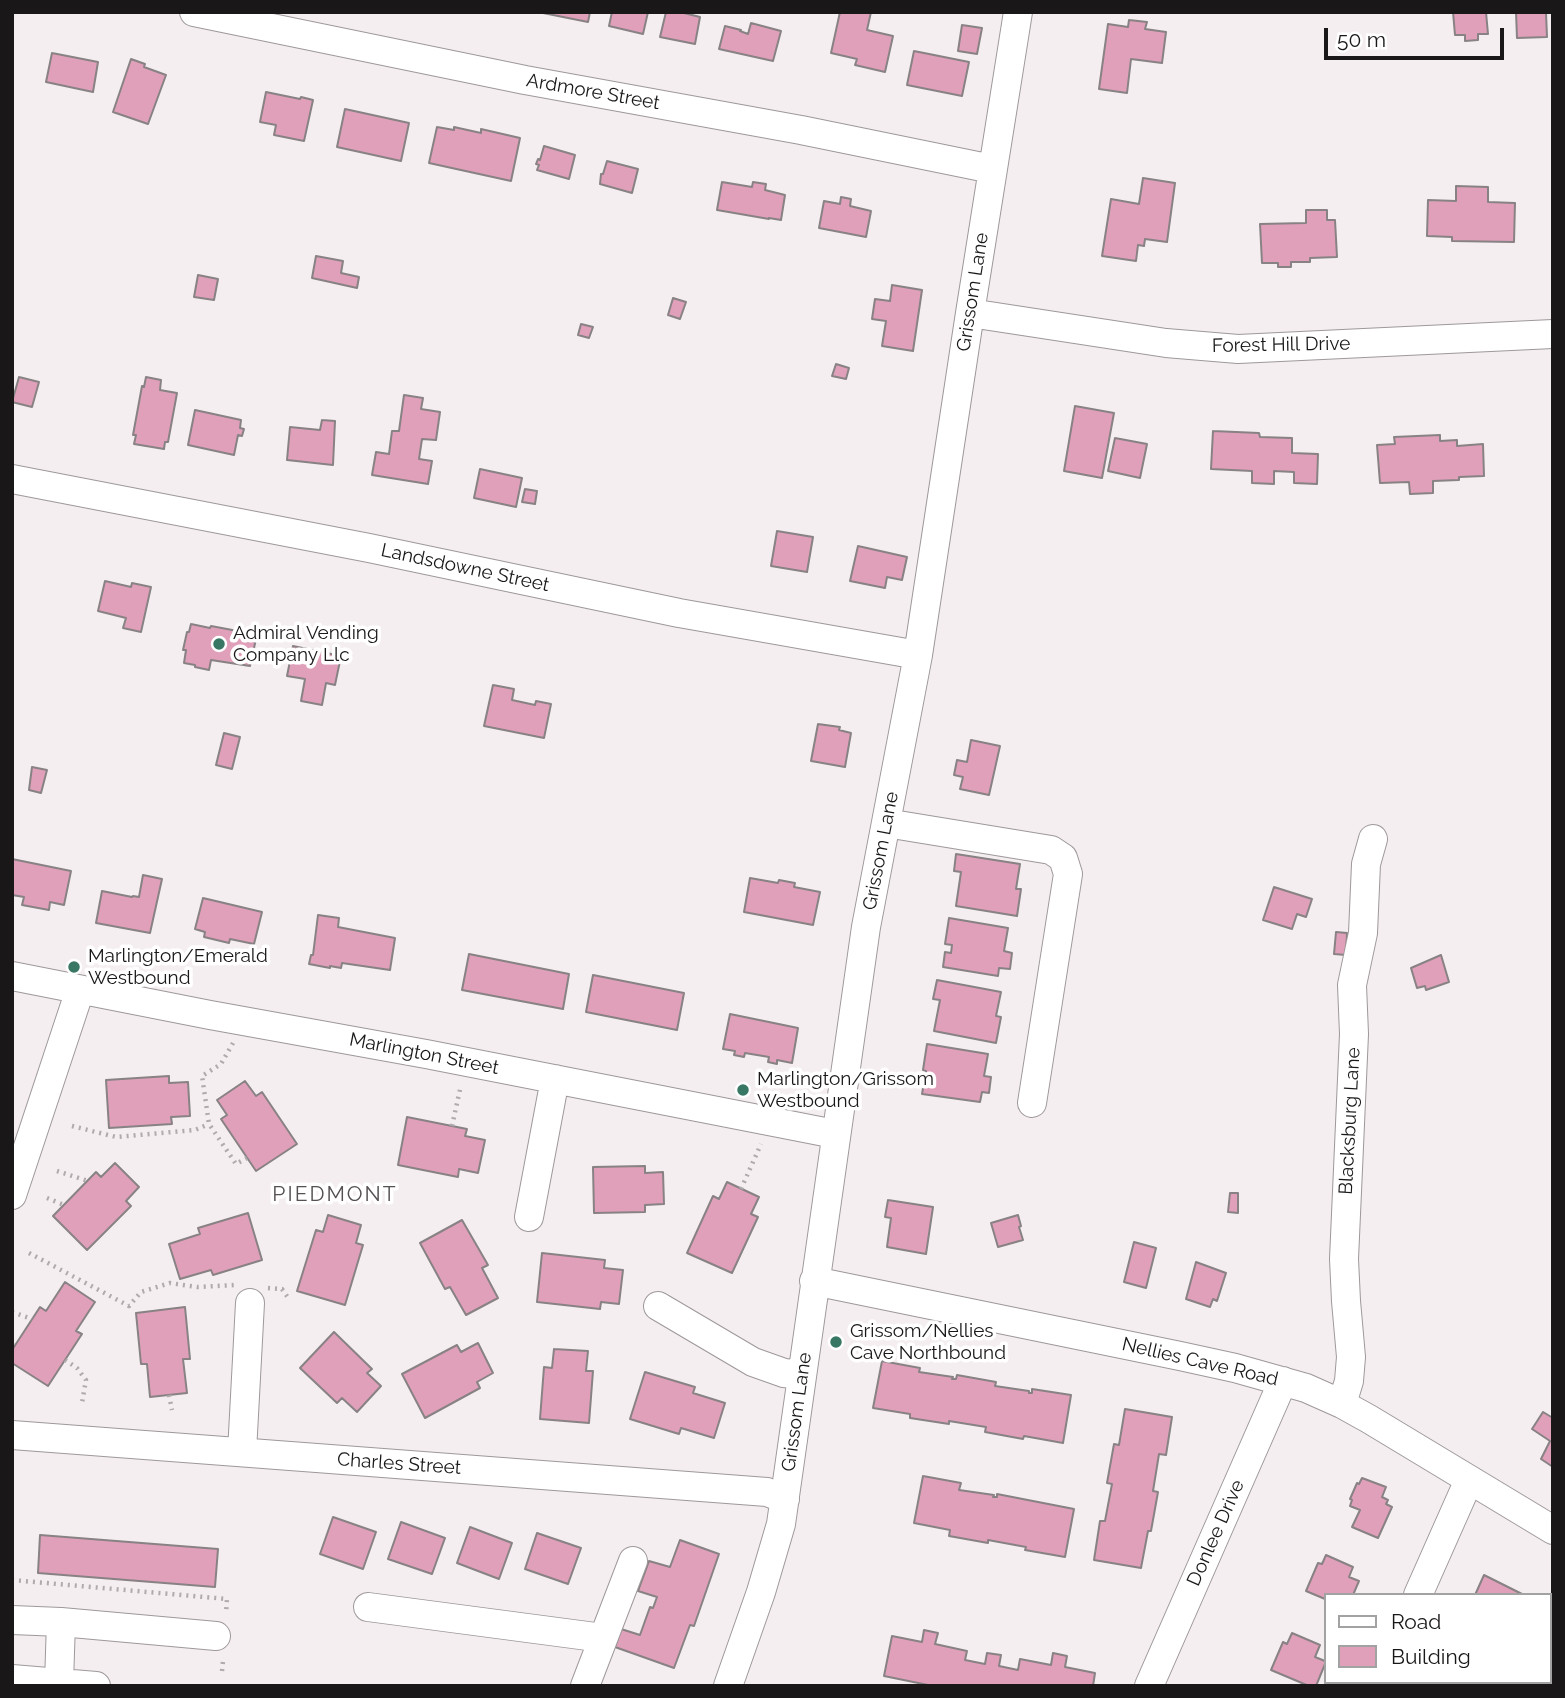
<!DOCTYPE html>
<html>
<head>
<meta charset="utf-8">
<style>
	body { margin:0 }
	#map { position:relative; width:1565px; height:1698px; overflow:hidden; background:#f4eef0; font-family:Raleway,sans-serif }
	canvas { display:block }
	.frame { position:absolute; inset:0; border:14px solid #191718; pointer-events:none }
	.legend { position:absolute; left:1324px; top:1593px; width:228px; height:91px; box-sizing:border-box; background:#fff; border:2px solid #a3a2a3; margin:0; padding:9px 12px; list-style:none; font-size:21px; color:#191718 }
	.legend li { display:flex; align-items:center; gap:14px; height:35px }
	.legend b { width:35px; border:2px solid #a3a2a3 }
	.scale { position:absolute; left:1324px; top:28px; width:180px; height:32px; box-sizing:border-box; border:4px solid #191718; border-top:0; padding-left:9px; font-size:21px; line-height:24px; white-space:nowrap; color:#191718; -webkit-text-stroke:5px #fff; paint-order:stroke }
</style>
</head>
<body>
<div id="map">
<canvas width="1565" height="1698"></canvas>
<div class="frame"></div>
<ul class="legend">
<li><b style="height:9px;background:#fff"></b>Road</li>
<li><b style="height:19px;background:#e0a0ba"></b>Building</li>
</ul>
<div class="scale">50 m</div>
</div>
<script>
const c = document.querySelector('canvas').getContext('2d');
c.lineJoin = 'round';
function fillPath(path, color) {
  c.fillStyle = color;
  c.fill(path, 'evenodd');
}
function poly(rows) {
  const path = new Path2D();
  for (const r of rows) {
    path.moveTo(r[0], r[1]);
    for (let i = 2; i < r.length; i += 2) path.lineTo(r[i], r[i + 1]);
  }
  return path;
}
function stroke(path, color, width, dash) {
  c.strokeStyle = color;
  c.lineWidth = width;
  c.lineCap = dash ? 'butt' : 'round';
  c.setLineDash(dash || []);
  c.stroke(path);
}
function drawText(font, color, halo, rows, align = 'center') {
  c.font = font + ' Raleway,sans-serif';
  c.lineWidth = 7;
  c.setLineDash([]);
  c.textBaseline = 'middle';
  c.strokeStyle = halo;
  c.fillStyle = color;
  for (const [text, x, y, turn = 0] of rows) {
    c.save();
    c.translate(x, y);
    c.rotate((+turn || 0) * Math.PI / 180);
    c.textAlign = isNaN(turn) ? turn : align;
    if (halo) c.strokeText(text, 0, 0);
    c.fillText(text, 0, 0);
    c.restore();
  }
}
const building = poly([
	[538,12,590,12,588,22,538,12],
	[612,12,648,12,643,34,609,26,612,12],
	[666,12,680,12,700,17,695,44,660,37,666,12],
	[840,12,871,12,867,30,893,36,885,72,855,65,857,59,831,53,840,12],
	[1453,12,1486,12,1488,34,1478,34,1478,40,1465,41,1465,35,1455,35,1453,12],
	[1516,12,1546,12,1547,37,1517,38,1516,12],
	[1129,20,1147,22,1145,29,1166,32,1162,63,1131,59,1127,93,1099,89,1108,24,1128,27,1129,20],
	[751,23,781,31,773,61,719,49,725,26,741,30,740,31,748,34,751,23],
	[962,25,982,28,977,54,958,51,962,25],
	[914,51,969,62,962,96,907,85,914,51],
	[52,53,98,62,93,92,46,82,52,53],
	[131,59,145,64,144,67,166,75,148,124,113,112,131,59],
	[266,92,300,99,301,97,313,100,304,141,274,135,276,125,260,122,266,92],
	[345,109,409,123,401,161,337,147,345,109],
	[437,127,454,130,454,127,481,133,481,129,520,138,511,181,429,163,437,127],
	[544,146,575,155,569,179,537,170,539,165,536,164,538,159,540,160,544,146],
	[607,161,638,169,632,193,600,184,601,174,603,174,607,161],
	[1143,178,1175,183,1167,242,1145,239,1144,246,1138,245,1136,261,1102,256,1111,199,1139,204,1143,178],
	[722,182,752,187,753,182,766,184,765,190,785,195,781,220,769,218,769,219,717,210,722,182],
	[1456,186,1488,187,1488,202,1515,203,1514,242,1452,241,1452,237,1427,236,1428,200,1456,201,1456,186],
	[841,197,851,199,850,206,871,211,866,237,819,228,824,201,840,204,841,197],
	[1306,210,1327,210,1327,220,1335,220,1337,257,1310,258,1310,262,1291,262,1291,267,1278,267,1278,263,1262,263,1260,224,1306,223,1306,210],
	[316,256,343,261,341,273,359,277,357,288,312,278,316,256],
	[198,275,218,279,214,300,194,297,198,275],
	[892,285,922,290,913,351,882,346,886,321,872,319,875,299,890,301,892,285],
	[673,298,686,302,680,319,668,315,673,298],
	[581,324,593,327,589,338,578,335,581,324],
	[836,364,849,368,846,379,832,376,836,364],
	[19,377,39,382,32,407,12,402,19,377],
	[146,377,161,380,160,390,177,393,168,442,165,442,164,449,134,444,136,435,133,435,142,386,144,387,146,377],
	[404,395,423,398,421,409,440,412,436,440,422,439,419,459,432,461,428,484,372,475,376,452,389,454,392,431,399,431,404,395],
	[1075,406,1114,413,1102,478,1064,471,1075,406],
	[195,410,241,420,240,428,244,429,242,436,238,435,234,455,188,445,195,410],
	[322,420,335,421,333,465,287,460,290,427,320,430,322,420],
	[1213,431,1259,433,1260,437,1292,438,1292,453,1318,454,1317,484,1294,483,1294,472,1274,471,1274,484,1252,483,1252,471,1211,469,1213,431],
	[1440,435,1440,441,1457,440,1457,446,1483,444,1484,476,1459,477,1459,480,1433,481,1433,493,1410,494,1409,482,1380,483,1377,445,1395,444,1394,437,1440,435],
	[1115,438,1147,444,1140,478,1108,471,1115,438],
	[480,469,522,478,516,507,474,498,480,469],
	[525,489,537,491,535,504,522,502,525,489],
	[777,531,813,537,807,572,771,566,777,531],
	[858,546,907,557,902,580,887,577,885,588,850,581,858,546],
	[105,581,131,587,132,583,151,587,141,632,123,628,126,618,98,611,105,581],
	[191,624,210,628,211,626,243,632,243,636,256,639,250,666,211,660,209,670,195,667,195,665,184,663,186,650,183,650,187,632,189,632,191,624],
	[293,646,341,656,335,685,326,683,322,705,301,701,305,679,287,676,293,646],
	[493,685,514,689,512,700,535,705,536,701,551,704,544,738,484,726,493,685],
	[818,724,840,727,839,730,851,733,845,767,811,761,818,724],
	[224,733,240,737,232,769,216,765,224,733],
	[971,740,1000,746,989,795,960,789,963,777,954,775,957,760,967,762,971,740],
	[32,767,47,770,41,793,29,790,32,767],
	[956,854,1020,864,1016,889,1021,889,1017,916,956,906,961,872,954,871,956,854],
	[12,859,71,871,64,905,50,902,49,910,22,905,24,897,12,895,12,859],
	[143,875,162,879,150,933,96,923,102,891,132,897,133,896,139,897,143,875],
	[750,878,778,883,779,880,795,883,794,887,820,892,813,925,744,912,750,878],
	[1274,887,1312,899,1306,917,1297,914,1292,929,1263,920,1274,887],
	[203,898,262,912,254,944,230,939,229,943,204,937,205,932,195,929,203,898],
	[318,915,339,918,338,927,395,938,390,970,342,963,341,968,330,966,330,968,309,964,311,955,313,955,318,915],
	[949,918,1008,928,1004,951,1012,953,1010,969,999,968,998,976,943,967,945,952,951,953,952,945,945,944,949,918],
	[1336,932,1347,933,1346,955,1334,954,1336,932],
	[469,954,569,974,563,1009,462,990,469,954],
	[1441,955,1449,982,1426,990,1425,986,1417,988,1411,968,1441,955],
	[593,975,684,993,677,1030,586,1012,593,975],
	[937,980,1001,992,996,1016,1001,1017,996,1043,934,1031,940,1000,933,999,937,980],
	[730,1014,798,1028,792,1063,777,1060,777,1064,768,1062,769,1057,745,1053,744,1057,734,1055,735,1051,723,1049,730,1014],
	[927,1044,988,1054,984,1076,991,1077,989,1093,982,1092,980,1102,922,1094,926,1071,923,1070,927,1044],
	[169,1076,169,1083,188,1082,190,1116,171,1117,172,1124,109,1128,106,1080,169,1076],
	[245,1081,256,1096,262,1092,297,1144,256,1171,221,1119,227,1115,217,1100,245,1081],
	[407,1117,467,1129,465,1136,485,1140,478,1173,459,1169,458,1177,398,1165,407,1117],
	[115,1163,139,1187,126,1201,131,1206,87,1250,53,1216,96,1172,101,1177,115,1163],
	[645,1166,645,1173,663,1172,664,1204,645,1205,645,1212,594,1213,593,1167,645,1166],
	[727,1182,759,1197,751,1214,758,1217,732,1273,687,1253,713,1196,719,1199,727,1182],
	[1230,1193,1238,1193,1238,1213,1228,1212,1230,1193],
	[888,1200,933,1207,926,1254,887,1247,891,1218,885,1217,888,1200],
	[248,1213,262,1260,213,1275,211,1270,180,1279,169,1244,200,1234,198,1228,248,1213],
	[328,1215,361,1225,356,1243,363,1245,345,1305,297,1291,316,1230,323,1232,328,1215],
	[1018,1215,1021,1226,1019,1227,1023,1240,998,1247,991,1223,1018,1215],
	[462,1220,488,1265,482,1268,498,1298,466,1315,450,1287,445,1289,420,1243,462,1220],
	[1134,1242,1156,1248,1146,1288,1124,1282,1134,1242],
	[542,1253,605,1260,604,1268,623,1270,619,1304,601,1302,600,1309,537,1302,542,1253],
	[1196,1262,1226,1273,1217,1301,1213,1299,1210,1307,1186,1299,1196,1262],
	[65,1282,95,1302,76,1331,82,1334,48,1386,12,1363,12,1350,40,1307,46,1311,65,1282],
	[185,1307,190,1359,183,1359,187,1393,150,1397,147,1364,141,1364,136,1313,185,1307],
	[334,1332,372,1369,367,1373,381,1386,357,1412,342,1398,337,1403,300,1368,334,1332],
	[478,1343,493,1373,477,1382,480,1388,425,1418,402,1374,457,1345,461,1352,478,1343],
	[554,1349,588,1351,586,1371,593,1371,589,1423,540,1419,544,1367,552,1368,554,1349],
	[882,1361,920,1368,919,1372,953,1377,952,1379,956,1379,957,1375,996,1382,995,1386,1029,1391,1029,1393,1032,1393,1032,1389,1071,1395,1063,1443,1024,1436,1023,1439,985,1432,986,1427,949,1421,949,1424,910,1418,910,1414,873,1408,882,1361],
	[645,1372,695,1387,693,1393,725,1403,714,1438,681,1428,679,1434,630,1419,645,1372],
	[1125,1409,1172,1417,1166,1455,1159,1454,1153,1491,1158,1492,1151,1531,1148,1531,1141,1568,1094,1560,1100,1521,1105,1521,1112,1484,1107,1483,1114,1444,1119,1445,1125,1409],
	[1543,1412,1553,1418,1553,1467,1541,1459,1550,1441,1532,1429,1543,1412],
	[923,1476,961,1483,959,1490,994,1495,993,1497,997,1497,997,1494,1074,1509,1065,1557,1025,1550,1026,1547,988,1540,988,1543,949,1536,950,1530,914,1523,923,1476],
	[1362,1478,1386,1487,1382,1497,1388,1500,1386,1504,1392,1507,1378,1538,1352,1527,1360,1510,1350,1506,1352,1500,1350,1499,1357,1483,1359,1484,1362,1478],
	[333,1517,376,1532,363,1569,320,1554,333,1517],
	[401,1522,445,1538,432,1574,388,1559,401,1522],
	[470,1527,512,1543,499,1579,457,1563,470,1527],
	[537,1533,581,1548,568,1584,525,1569,537,1533],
	[40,1535,218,1549,215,1587,38,1573,40,1535],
	[680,1540,719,1554,694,1626,690,1625,674,1668,615,1647,621,1629,640,1635,650,1607,653,1608,657,1597,638,1591,649,1561,670,1567,680,1540],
	[1326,1555,1353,1567,1349,1577,1359,1581,1353,1595,1325,1595,1325,1599,1306,1591,1318,1563,1322,1564,1326,1555],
	[1484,1575,1524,1595,1475,1595,1484,1575],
	[924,1630,938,1633,935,1644,967,1651,965,1660,985,1664,987,1653,1001,1655,999,1666,1018,1670,1020,1659,1051,1665,1053,1653,1067,1656,1065,1667,1095,1673,1093,1686,933,1686,884,1676,892,1636,922,1642,924,1630],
	[1292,1633,1320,1645,1315,1657,1325,1661,1325,1664,1316,1686,1309,1686,1271,1670,1283,1642,1287,1644,1292,1633]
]);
fillPath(building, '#e0a0ba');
stroke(building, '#888284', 2);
const minor = poly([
	[194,12,525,80,801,130,992,169],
	[970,313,1166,343,1238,349,1553,334],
	[12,479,369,548,679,613,918,655],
	[886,823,1051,850,1063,858,1068,874,1032,1103],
	[12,976,210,1015,426,1054,835,1134],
	[12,1195,80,990],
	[529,1217,555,1079],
	[814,1281,1180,1356,1235,1368,1306,1388,1342,1404,1369,1419,1553,1530],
	[658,1306,753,1362,784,1373,802,1375],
	[1342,1404,1349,1381,1351,1357,1346,1301,1344,1259,1354,1034,1352,985,1363,933,1366,864,1373,839],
	[12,1435,767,1492,785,1499],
	[242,1452,250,1303],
	[1418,1595,1469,1480],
	[368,1607,603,1638],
	[12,1620,61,1622,216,1636],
	[12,1679,96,1686],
	[59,1683,61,1622],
	[585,1686,633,1561],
	[728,1686,761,1592,781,1524,866,927,918,655,970,313,1018,12],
	[1149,1686,1283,1381],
	[1379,1686,1380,1682]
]);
stroke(minor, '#9e989a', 30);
stroke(poly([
	[233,1043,221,1064,202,1076,209,1124,236,1164,247,1158],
	[72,1126,116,1137,195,1130,209,1124],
	[452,1126,461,1085],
	[57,1171,88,1181],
	[741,1189,761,1144],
	[47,1198,64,1205],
	[29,1253,129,1306,141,1292,170,1283,197,1287,235,1285],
	[268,1288,282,1289,289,1299],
	[12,1312,32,1319],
	[12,1345,15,1346],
	[65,1360,77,1368,86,1380,82,1403],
	[169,1395,172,1410],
	[12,1580,227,1599,226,1613],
	[222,1671,223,1661]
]), '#afaaac', 4.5, [2, 5]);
stroke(minor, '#fff', 28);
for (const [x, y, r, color] of [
	[219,644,7,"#397765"],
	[74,967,7,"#397765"],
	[743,1090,7,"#397765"],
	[836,1342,7,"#397765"]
]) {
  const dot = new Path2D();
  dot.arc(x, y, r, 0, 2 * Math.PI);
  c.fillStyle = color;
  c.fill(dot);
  stroke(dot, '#fff', 2.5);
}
drawText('19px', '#191718', '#fff', [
	["Ardmore Street",593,92,10],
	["Grissom Lane",973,292,-81],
	["Forest Hill Drive",1281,345,-1],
	["Landsdowne Street",465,568,12],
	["Grissom Lane",881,851,-79],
	["Marlington Street",424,1054,11],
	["Blacksburg Lane",1350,1121,-87],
	["Nellies Cave Road",1200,1362,13],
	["Grissom Lane",797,1412,-82],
	["Charles Street",399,1464,4],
	["Donlee Drive",1216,1533,-66]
]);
drawText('19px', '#191718', '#fff', [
	["Admiral Vending",233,633],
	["Company Llc",233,655],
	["Marlington/Emerald",88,956],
	["Westbound",88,978],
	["Marlington/Grissom",757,1079],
	["Westbound",757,1101],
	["Grissom/Nellies",850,1331],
	["Cave Northbound",850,1353]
], 'left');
c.letterSpacing = '2px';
drawText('21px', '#555051', '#fff', [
	["PIEDMONT",335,1195]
]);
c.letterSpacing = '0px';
</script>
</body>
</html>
